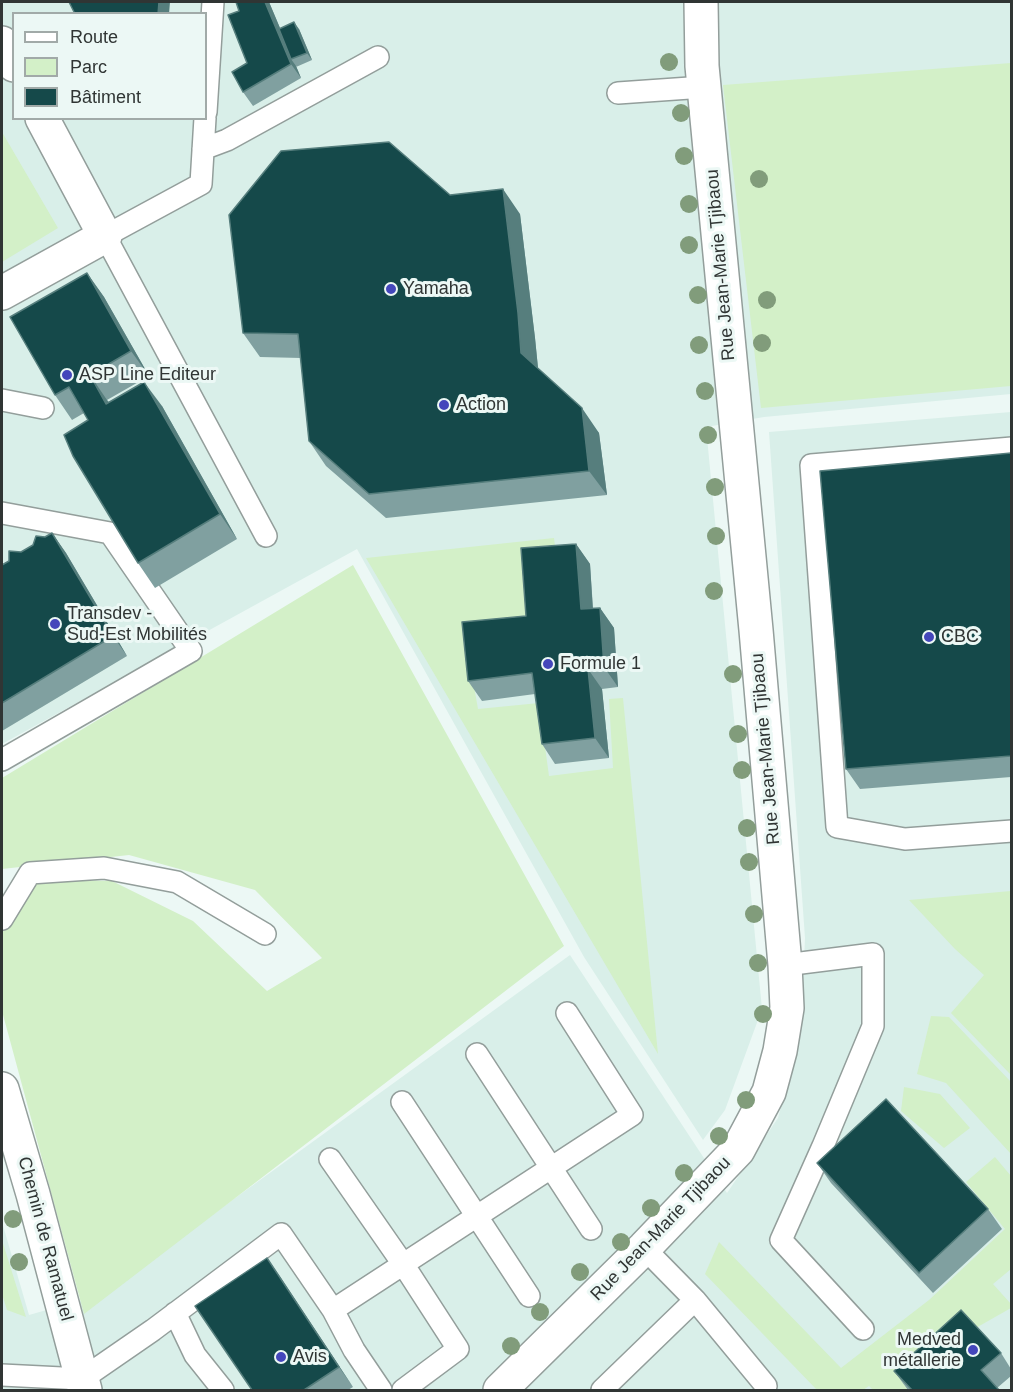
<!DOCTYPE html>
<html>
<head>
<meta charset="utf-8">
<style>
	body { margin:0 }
	#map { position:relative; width:1013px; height:1392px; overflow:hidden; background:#ecf8f5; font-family:Arial,sans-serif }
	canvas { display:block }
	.frame { position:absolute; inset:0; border:3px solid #303534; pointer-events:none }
	.legend { position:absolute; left:12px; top:12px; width:195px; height:108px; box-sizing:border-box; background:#ecf8f5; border:2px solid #a1aaa8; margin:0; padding:8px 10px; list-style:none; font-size:18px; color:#303534 }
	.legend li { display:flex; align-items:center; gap:12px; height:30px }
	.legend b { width:30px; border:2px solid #a1aaa8 }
</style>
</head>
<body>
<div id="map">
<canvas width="1013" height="1392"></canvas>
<div class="frame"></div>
<ul class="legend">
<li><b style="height:8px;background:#fff"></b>Route</li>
<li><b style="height:16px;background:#d3f0c8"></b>Parc</li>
<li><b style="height:16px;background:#15494a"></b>Bâtiment</li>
</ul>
</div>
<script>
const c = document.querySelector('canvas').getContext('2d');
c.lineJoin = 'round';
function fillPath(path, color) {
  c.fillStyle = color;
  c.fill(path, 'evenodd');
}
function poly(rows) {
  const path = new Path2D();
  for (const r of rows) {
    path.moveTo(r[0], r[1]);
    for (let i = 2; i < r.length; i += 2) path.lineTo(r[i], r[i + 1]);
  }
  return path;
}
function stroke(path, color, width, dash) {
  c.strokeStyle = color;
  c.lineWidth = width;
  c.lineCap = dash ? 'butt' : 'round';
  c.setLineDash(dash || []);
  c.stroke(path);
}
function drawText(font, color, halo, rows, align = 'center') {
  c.font = font + ' Arial,sans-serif';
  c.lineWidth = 6;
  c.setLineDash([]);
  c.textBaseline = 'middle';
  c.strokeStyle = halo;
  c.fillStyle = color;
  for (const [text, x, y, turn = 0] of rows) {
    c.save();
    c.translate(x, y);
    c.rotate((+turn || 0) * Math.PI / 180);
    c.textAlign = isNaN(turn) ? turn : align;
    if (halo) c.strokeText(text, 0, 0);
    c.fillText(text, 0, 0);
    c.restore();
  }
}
fillPath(poly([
	[2,2,1011,2,1011,394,764,417,706,427,762,1009,725,1110,703,1140,584,957,357,549,2,744],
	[14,14,206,14,206,118,14,118],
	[1011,412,1011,1390,2,1390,2,1222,29,1315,103,1294,570,955,727,1193,778,1118,801,1032,805,938,769,432]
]), '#d9efe9');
fillPath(poly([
	[1011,63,1011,386,761,408,723,85],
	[2,132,58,228,2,262],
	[554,538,556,554,530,628,466,641,478,709,539,703,549,776,613,768,609,699,623,698,658,1054,366,558],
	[353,565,564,946,84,1314,2,1011,2,933,35,879,112,881,193,921,267,991,322,958,255,890,129,855,2,869,2,778],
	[1011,891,1012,891,1011,1075,951,1013,984,975,955,949,909,900],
	[931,1016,949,1017,1011,1082,1011,1154,946,1083,917,1074],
	[904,1087,940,1094,970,1128,944,1148,901,1111],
	[995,1157,1011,1176,1011,1269,993,1284,1011,1304,1011,1308,974,1329,908,1390,873,1390,869,1386,863,1390,817,1390,705,1274,719,1242,841,1368,929,1300,1005,1229,966,1182],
	[2,1240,26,1317,7,1310,2,1294]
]), '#d3f0c8');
const service = poly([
	[618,93,704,87],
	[206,112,213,2],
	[205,118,201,184,105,236,266,536],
	[203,149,227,140,378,57],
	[2,400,43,408],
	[1012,448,811,465,837,827,905,839,1012,831],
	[2,513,110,533,191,651,2,760],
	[2,919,30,873,104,868,177,882,265,934],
	[785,965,873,954,873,1026,823,1146,781,1240,863,1329],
	[477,1054,591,1229],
	[402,1102,529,1296],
	[330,1159,403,1264,458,1349,403,1390],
	[695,1300,766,1386],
	[333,1310,632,1115,567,1013],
	[175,1313,195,1355,223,1390],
	[2,1375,82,1379,153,1330,281,1234,333,1310,354,1350,381,1390],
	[602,1390,695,1300,644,1248]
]);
const minor = poly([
	[2,43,14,65],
	[2,293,105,236,42,118],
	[2,1089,33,1194,85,1390],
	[500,1390,644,1248,738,1150,769,1092,780,1051,787,1008,785,965,756,630,702,66,701,2]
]);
stroke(service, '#939e9b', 24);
stroke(minor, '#939e9b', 36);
stroke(service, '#fff', 21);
stroke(minor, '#fff', 33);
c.fillStyle = '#819c7b';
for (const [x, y] of [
	[669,62],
	[681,113],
	[684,156],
	[759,179],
	[689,204],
	[689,245],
	[698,295],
	[767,300],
	[762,343],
	[699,345],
	[705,391],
	[708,435],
	[715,487],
	[716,536],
	[714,591],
	[733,674],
	[738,734],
	[742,770],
	[747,828],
	[749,862],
	[754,914],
	[758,963],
	[763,1014],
	[746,1100],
	[719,1136],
	[684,1173],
	[651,1208],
	[13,1219],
	[621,1242],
	[19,1262],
	[580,1272],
	[540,1312],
	[511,1346]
]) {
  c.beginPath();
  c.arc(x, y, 9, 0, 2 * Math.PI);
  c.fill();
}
fillPath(poly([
	[269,2,280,28,299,29,312,60,296,67,296,66,301,78,253,106,243,92,247,63],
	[450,195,520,214,535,338,538,368,599,433,607,495,386,518,326,466,309,441,301,358,260,357,243,333],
	[87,273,104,297,149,376,107,400,109,402,162,406,237,539,155,588,138,563,88,420,84,413,72,420,55,395],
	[1011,453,1011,777,860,789,846,769],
	[52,533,66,553,127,656,2,731,2,565],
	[576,544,590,564,593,608,600,608,614,628,618,687,602,689,609,758,555,764,542,744,535,694,482,701,468,681,526,616],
	[817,1163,988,1209,1002,1229,933,1293,831,1183],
	[267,1258,353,1387,348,1390,252,1390],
	[1001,1353,1011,1369,1011,1376,997,1388,999,1390,908,1390,894,1371]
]), '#80a0a0');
fillPath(poly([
	[159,2,170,2,169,14,158,14],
	[265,2,269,2,293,59,291,59,296,66,301,78,291,64],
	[294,22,299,29,312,60,307,53],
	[503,189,520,214,535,338,539,378,521,353],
	[87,273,104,297,149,376,131,351],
	[90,375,107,400,123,428,106,404],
	[144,382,162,406,237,539,220,514],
	[582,408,599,433,607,495,589,471],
	[52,533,66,553,127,656,113,636],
	[576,544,590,564,594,629,581,609],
	[600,608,614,628,618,687,604,667],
	[588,669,602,689,609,758,595,738],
	[267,1258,281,1278,353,1387,339,1367]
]), '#567e7d');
const building = poly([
	[69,2,159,2,158,14,75,14,69,2],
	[236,2,265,2,291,64,243,92,232,72,247,63,228,15,239,11,236,2],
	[294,22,307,53,291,59,279,29,294,22],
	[389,142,450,195,503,189,518,313,521,353,582,408,589,471,369,494,309,441,298,334,243,333,229,215,281,151,389,142],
	[87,273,131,351,90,375,106,404,144,382,220,514,138,563,73,456,64,435,88,420,69,387,55,395,10,317,87,273],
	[1011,453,1011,756,846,769,820,471,928,461,1011,453],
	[52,533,113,636,2,703,2,565,9,561,9,551,21,552,33,545,36,536,45,537,52,533],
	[576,544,581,609,600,608,604,667,588,669,595,738,542,744,532,673,468,681,462,622,526,616,521,548,576,544],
	[886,1099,988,1209,919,1273,817,1163,886,1099],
	[267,1258,339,1367,304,1390,252,1390,195,1306,267,1258],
	[961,1310,1001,1353,981,1370,999,1390,912,1390,894,1371,961,1310]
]);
fillPath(building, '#15494a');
stroke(building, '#567e7d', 1.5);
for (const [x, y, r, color] of [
	[391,289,6,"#4446bb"],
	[67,375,6,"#4446bb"],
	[444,405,6,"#4446bb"],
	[55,624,6,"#4446bb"],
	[929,637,6,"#4446bb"],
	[548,664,6,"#4446bb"],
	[973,1350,6,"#4446bb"],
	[281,1357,6,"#4446bb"]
]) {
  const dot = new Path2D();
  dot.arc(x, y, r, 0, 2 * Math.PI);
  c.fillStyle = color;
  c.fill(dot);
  stroke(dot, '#ecf8f5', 2);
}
drawText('18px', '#303534', '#ecf8f5', [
	["Rue Jean-Marie Tjibaou",721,265,-95],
	["Rue Jean-Marie Tjibaou",766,749,-95],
	["Rue Jean-Marie Tjibaou",661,1229,-46],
	["Chemin de Ramatuel",45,1239,75]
]);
drawText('18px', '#303534', '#ecf8f5', [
	["Yamaha",403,289],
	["ASP Line Editeur",79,375],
	["Action",456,405],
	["Transdev -",67,614],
	["Sud-Est Mobilités",67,635],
	["CBC",941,637],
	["Formule 1",560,664],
	["Medved",961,1340,"right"],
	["métallerie",961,1361,"right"],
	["Avis",293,1357]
], 'left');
</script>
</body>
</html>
